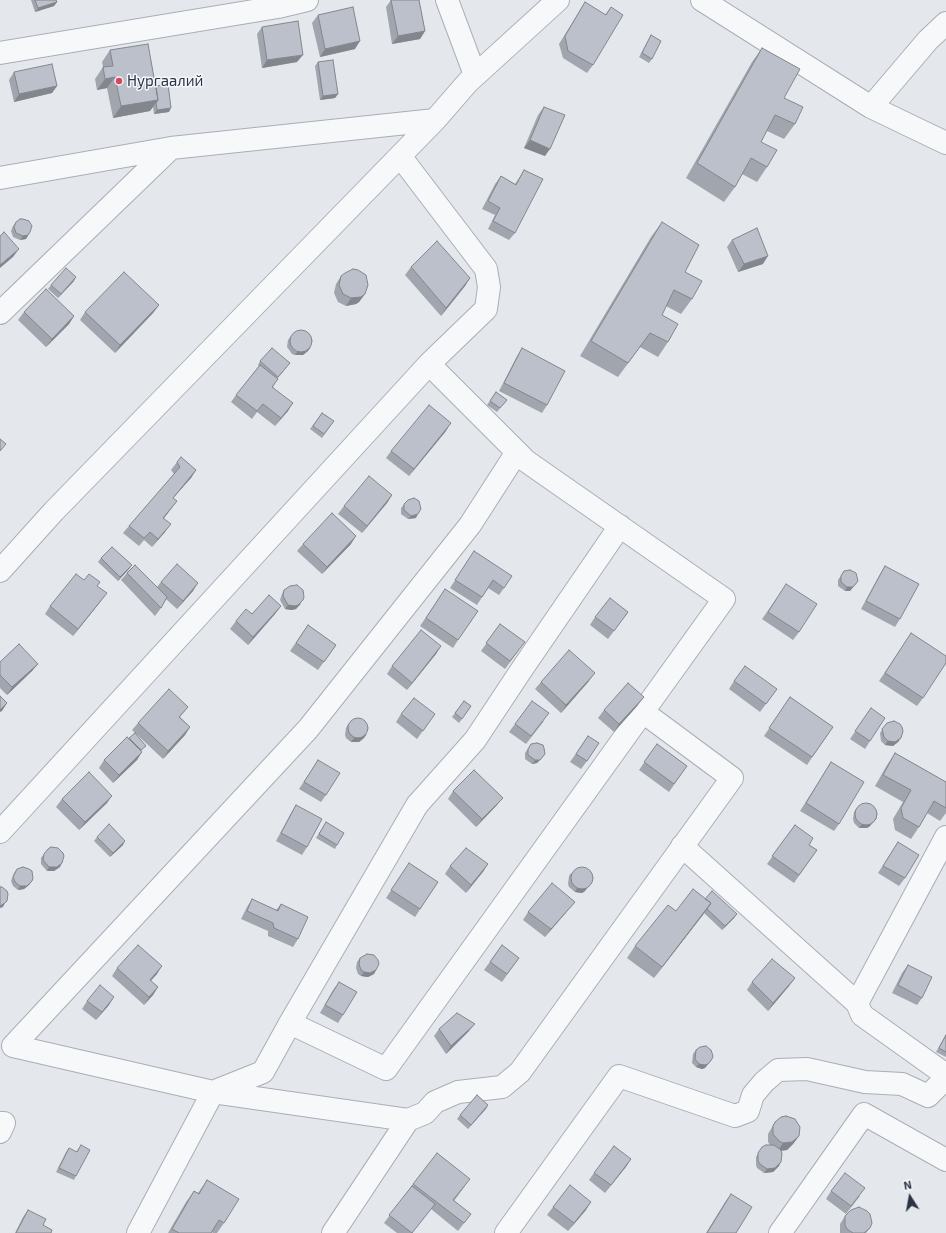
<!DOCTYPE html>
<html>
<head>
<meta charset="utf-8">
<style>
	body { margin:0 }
	#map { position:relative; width:946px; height:1233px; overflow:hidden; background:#e4e7ec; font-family:"Exo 2",sans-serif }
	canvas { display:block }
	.north { position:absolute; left:890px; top:1177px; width:40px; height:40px; -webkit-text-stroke:3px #f4f6f9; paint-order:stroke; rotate:349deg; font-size:11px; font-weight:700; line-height:16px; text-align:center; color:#2b3445 }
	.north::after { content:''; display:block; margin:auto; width:14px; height:18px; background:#2b3445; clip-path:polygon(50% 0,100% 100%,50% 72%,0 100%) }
</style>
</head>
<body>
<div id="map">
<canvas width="946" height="1233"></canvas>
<div class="north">N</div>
</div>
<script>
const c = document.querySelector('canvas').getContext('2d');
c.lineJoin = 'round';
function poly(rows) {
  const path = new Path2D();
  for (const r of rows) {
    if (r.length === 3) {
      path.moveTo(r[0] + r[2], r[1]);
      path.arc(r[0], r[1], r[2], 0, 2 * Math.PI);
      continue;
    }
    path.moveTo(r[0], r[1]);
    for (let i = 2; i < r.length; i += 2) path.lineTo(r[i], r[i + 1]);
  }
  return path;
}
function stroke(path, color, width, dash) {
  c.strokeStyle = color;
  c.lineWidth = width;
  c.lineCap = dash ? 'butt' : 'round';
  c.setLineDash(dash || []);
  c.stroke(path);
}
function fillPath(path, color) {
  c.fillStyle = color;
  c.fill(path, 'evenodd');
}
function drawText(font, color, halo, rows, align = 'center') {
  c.font = font + ' "Exo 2",sans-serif';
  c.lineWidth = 3;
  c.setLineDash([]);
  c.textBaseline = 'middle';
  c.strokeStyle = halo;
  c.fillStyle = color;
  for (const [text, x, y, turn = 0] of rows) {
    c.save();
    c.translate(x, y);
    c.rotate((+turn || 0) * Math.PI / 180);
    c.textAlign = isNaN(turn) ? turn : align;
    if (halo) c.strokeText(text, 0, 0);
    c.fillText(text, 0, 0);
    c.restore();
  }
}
const minor = poly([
	[447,0,475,75],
	[702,0,871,107,946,143],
	[0,53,278,7,307,0],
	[871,107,928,40,946,23],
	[0,178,171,148,435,120],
	[0,313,171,148],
	[429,364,526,461,724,599,386,1069,290,1023,263,1072,213,1092,13,1046,308,729,470,525,517,452],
	[0,571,54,511,435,120,468,82,558,0],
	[0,832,429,364,486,309,489,287,486,269,400,156],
	[682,846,857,1003,862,1015,946,1075],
	[857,1003,946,837],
	[290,1023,417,805,475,740,522,669,620,526],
	[0,1123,4,1123,0,1132],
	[138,1233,213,1092,408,1120,425,1113,435,1102,458,1092,502,1087,520,1072,732,778,643,712],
	[333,1233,408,1120],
	[506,1233,619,1076,735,1116,748,1111,753,1095,764,1082,778,1070,807,1069,865,1082,902,1084,928,1096,943,1081,946,1076],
	[780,1233,864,1114,946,1160]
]);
stroke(minor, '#a9aeb7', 24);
stroke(minor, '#f7f8fa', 22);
fillPath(poly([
	[31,0,56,0,57,2,54,6,35,12],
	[391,0,419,0,425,31,420,39,392,44,386,7],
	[585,2,605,15,611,7,593,65,587,73,563,58,559,44,580,10],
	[318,15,355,49,320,57,312,23],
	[262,27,297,62,262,68,257,34],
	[651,35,652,59,649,63,639,57],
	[762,48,795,124,784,139,767,131,761,142,767,167,757,182,742,174,735,187,724,202,686,178,752,62],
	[110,50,156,86,169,112,154,114,153,107,150,111,113,118,107,88,97,90,95,79,103,67,102,62],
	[318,62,338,94,335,98,320,100,315,66],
	[14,72,57,86,52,93,14,102,9,80],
	[544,107,545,156,524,148,538,115],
	[524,170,515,233,509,240,488,229,495,215,482,209,495,184,501,176,515,184,519,178],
	[16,222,28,236,26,239,20,240,13,237,11,231,13,226],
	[662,222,685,272,692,299,681,314,666,306,662,315,668,342,658,357,640,347,618,377,580,356,651,237],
	[732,240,763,264,738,272,727,247],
	[411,267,470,278,465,286,441,316,405,275],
	[341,276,365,294,359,302,356,304,346,306,338,302,334,293,336,284],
	[74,281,58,298,48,289,51,285],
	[159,305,153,313,115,353,80,320,85,312],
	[24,312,74,316,69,324,46,347,18,320],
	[291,336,308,351,303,355,295,355,292,354,287,347,288,340],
	[522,348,547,405,542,413,499,391,517,356],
	[260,361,287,367,277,379,273,387,288,411,275,426,257,412,252,419,231,402,236,395,259,366,258,365],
	[496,392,507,400,497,412,487,405],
	[322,413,334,421,322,438,310,429],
	[446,431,409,476,386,458,391,451],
	[177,462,196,470,191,478,173,498,177,501,164,518,165,532,152,547,144,540,139,546,123,533,129,526,174,474,171,470],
	[392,495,387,503,362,533,338,514,344,506],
	[408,500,416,518,408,519,401,514,401,508],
	[303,544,351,544,322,574,297,551],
	[101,558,132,565,129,569,118,581,98,562],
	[469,559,504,588,499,595,488,588,477,605,450,588],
	[885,566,900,619,895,627,861,609,880,574],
	[844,571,858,581,850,591,845,591,838,586,838,580],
	[127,573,157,587,161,582,193,591,177,609,166,599,161,608,155,616,121,580],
	[84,580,97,586,101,601,73,636,45,614,50,606],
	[445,589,458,640,453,648,420,626],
	[284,590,301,604,296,609,292,610,285,609,280,600,282,594],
	[781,592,799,632,793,640,762,619],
	[281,606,275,614,248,645,230,629,236,621,252,614],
	[628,612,608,639,590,625,595,617],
	[500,624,519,650,505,669,481,651],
	[308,625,336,645,318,670,290,651],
	[906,641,923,698,917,706,879,681],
	[441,646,436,654,407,690,387,674,392,666],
	[0,662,38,664,32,671,7,695,0,688],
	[589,681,561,713,535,689,541,682],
	[734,681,777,689,760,712,729,689],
	[790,697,833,727,807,765,764,736],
	[464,701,471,706,459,723,452,717],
	[638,705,614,732,598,718,604,710],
	[188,707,180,717,190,727,185,735,163,759,132,730,138,723],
	[871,708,870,741,865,749,850,739],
	[401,714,435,714,417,739,396,722],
	[544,721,526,744,509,732,515,724],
	[887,723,901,738,898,742,893,746,885,745,881,741,880,733],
	[348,724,364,738,359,742,351,742,346,738,345,735,346,728],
	[588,736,587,761,581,769,570,762],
	[531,744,542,758,537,763,532,764,525,759,525,753],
	[657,744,687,766,669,792,639,770],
	[143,750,141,751,137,760,113,783,99,768,104,760],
	[895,753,946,782,946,813,940,821,927,813,919,827,911,839,895,830,893,819,903,802,875,786,887,765],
	[318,760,326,795,321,802,299,789],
	[831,762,839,824,834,831,800,811],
	[453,791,497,805,476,827,448,799],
	[62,799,107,803,79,830,56,807],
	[296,805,307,847,302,855,276,841,291,813],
	[857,808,877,818,869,827,866,828,859,828,854,823,853,819,854,812],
	[326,822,337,845,335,849,316,838],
	[795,825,809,845,817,850,794,883,767,864],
	[97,837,123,845,110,857,94,841],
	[898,842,905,878,899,886,878,873],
	[44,854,60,867,54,871,47,871,41,864,41,858],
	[409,863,438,882,415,917,386,898],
	[488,864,466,893,445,874,450,866],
	[17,869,32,881,29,885,24,889,18,890,13,886,11,881,14,873],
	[571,873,585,891,582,893,575,892,569,887,568,884,569,876],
	[252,899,276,910,281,904,298,939,293,947,268,936,268,931,241,919,247,907],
	[705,899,737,914,734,918,722,930,704,913,654,978,627,958,635,946,676,911],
	[575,902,545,937,523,920,528,912],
	[502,945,519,958,502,982,484,970],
	[360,958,376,970,374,974,368,977,361,976,358,974,356,968,357,962],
	[908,965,922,998,917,1005,892,993,902,973],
	[117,968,157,974,151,981,158,987,153,995,144,1005,112,976],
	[795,978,789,986,768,1011,747,990,752,982],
	[339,982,343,1015,338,1023,320,1013,333,990],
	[87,1001,109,1005,96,1020,82,1009],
	[439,1029,469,1031,446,1054,434,1036],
	[946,1034,946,1057,936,1052],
	[696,1050,712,1059,705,1068,702,1069,696,1067,692,1063,693,1054],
	[488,1105,468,1129,457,1119,460,1115],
	[775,1122,799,1136,793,1144,787,1150,781,1151,779,1166,773,1172,764,1173,757,1168,756,1165,756,1157,762,1147,770,1145,768,1142,768,1134],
	[81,1145,76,1176,74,1180,56,1172,66,1152,69,1148,76,1152],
	[631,1159,605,1193,589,1180,594,1173],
	[207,1180,224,1223,217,1233,213,1233,212,1232,211,1233,168,1233,186,1202,194,1191,198,1193],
	[413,1184,465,1186,454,1201,471,1214,458,1231,431,1209,412,1233,397,1233,384,1223],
	[831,1191,860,1196,846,1214,826,1199],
	[731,1194,736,1233,706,1233,725,1202],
	[553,1207,586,1210,568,1231,547,1215],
	[28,1210,51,1233,15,1233,23,1217],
	[845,1216,870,1228,866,1233,840,1233,840,1224]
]), '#a1a5ae');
fillPath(poly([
	[57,2,54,6,35,12,38,8],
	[425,31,420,39,392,44,398,36],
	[360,41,355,49,320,57,325,49],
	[303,55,297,62,262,68,267,60],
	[115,77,107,88,97,90,105,79],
	[57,86,52,93,14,102,19,94],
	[338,94,335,98,320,100,323,96],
	[158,100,150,111,113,118,121,106],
	[171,108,169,112,154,114,157,110],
	[530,140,550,149,545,156,524,148],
	[30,232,26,239,20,240,23,236],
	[19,249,13,257,0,268,0,265],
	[768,256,763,264,738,272,744,264],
	[76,277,74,281,58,298,61,294],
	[470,278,465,286,441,316,446,308],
	[365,294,359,302,356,304,346,306,351,298],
	[159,305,153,313,115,353,120,345],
	[74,316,69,324,46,347,52,339],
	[311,347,308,351,303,355,295,355,298,351],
	[293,403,288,411,275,426,281,418],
	[451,423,446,431,409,476,414,469],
	[196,470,191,478,167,505,173,498],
	[392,495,387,503,362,533,367,526],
	[177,501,171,509,158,526,163,518],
	[418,514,416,518,408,519,411,516],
	[171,524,165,532,152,547,158,539],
	[356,536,351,544,322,574,327,567],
	[132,565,129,569,118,581,120,577],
	[858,581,850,591,845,591,847,587],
	[198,583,193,591,177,609,183,601],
	[107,593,101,601,73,636,78,629],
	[303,600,296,609,292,610,285,609,288,605],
	[281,606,275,614,248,645,253,637],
	[441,646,436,654,407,690,412,683],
	[38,664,32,671,7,695,12,687],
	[595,673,589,681,561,713,566,705],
	[644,697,638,705,614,732,619,724],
	[7,703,2,711,0,712,0,710],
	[190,727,185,735,163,759,168,751],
	[367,734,364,738,359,742,351,742,354,738],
	[901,738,898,742,893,746,885,745,888,741],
	[142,752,137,760,113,783,119,775],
	[545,754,537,763,532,764,535,760],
	[112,796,107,803,79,830,85,822],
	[503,798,497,805,476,827,482,819],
	[877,818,869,827,866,828,859,828,862,824],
	[125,841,123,845,110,857,113,853],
	[62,863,60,867,54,871,47,871,49,867],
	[488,864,483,872,466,893,471,885],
	[32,881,29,885,24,889,18,890,20,886],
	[593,881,585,891,582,893,575,892,577,888],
	[575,902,545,937,551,929],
	[5,903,3,907,0,908,0,906],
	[711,903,703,915,654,978,662,967],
	[737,914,734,918,722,930,725,926],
	[162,966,157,974,144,987],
	[376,970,374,974,368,977,361,976,364,972],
	[795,978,789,986,768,1011,773,1003],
	[158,987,153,995,144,1005,149,997],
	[114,997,109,1005,96,1020,102,1012],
	[475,1024,469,1031,446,1054,451,1046],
	[712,1059,705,1068,702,1069,696,1067,699,1064],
	[488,1105,486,1109,468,1129,471,1125],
	[799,1136,793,1144,787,1150,778,1151,783,1143],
	[631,1159,626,1167,605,1193,611,1185],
	[781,1162,779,1166,773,1172,764,1173,767,1169],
	[591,1202,586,1210,568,1231,574,1223]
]), '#83868d');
const building = poly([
	[35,0,56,0,57,2,38,8,35,0],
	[391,0,419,0,425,31,398,36,391,0],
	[585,2,606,15,611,7,623,15,593,65,568,51,565,36,585,2],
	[353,7,360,41,325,49,318,15,353,7],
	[298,21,303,55,267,60,262,27,298,21],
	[651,35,661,41,652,59,642,53,651,35],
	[148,44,158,100,121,106,115,77,105,79,103,67,113,66,110,50,148,44],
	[762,48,800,69,784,98,803,107,795,124,775,115,761,142,777,150,767,167,751,158,735,187,697,163,762,48],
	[333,60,338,94,323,96,318,62,333,60],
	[52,64,57,86,19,94,14,72,52,64],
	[168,84,171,108,157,110,156,103,158,100,156,86,168,84],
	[544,107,565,115,550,149,530,140,544,107],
	[524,170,543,179,515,233,493,221,500,208,488,201,501,176,516,185,524,170],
	[20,219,23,219,29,221,32,226,30,232,28,235,23,236,16,233,14,227,16,222,20,219],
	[662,222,699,245,685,272,702,281,692,299,674,290,662,315,678,324,668,342,650,333,628,363,591,341,662,222],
	[757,228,768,256,744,264,732,240,757,228],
	[4,232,19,249,0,265,0,236,4,232],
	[437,241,470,278,446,308,411,267,437,241],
	[66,268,76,277,61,294,51,285,66,268],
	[353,269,358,270,366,275,368,285,365,294,361,297,351,298,343,294,339,285,341,276,345,273,353,269],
	[124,272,159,305,120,345,85,312,124,272],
	[46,289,74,316,52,339,24,312,46,289],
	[301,341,11],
	[272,348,290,363,278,377,260,361,272,348],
	[522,348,565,371,547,405,504,383,522,348],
	[260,365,278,379,272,387,293,403,281,418,263,404,257,411,236,395,260,365],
	[496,392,507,400,500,408,490,401,496,392],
	[429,405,451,423,414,469,391,451,429,405],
	[322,413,334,421,324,434,313,426,322,413],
	[0,439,6,444,0,451,0,439],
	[181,457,196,470,173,498,177,501,163,518,171,524,158,539,150,532,144,538,129,526,180,467,177,462,181,457],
	[369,476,392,495,367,526,344,506,369,476],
	[414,498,419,501,421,509,418,514,411,516,404,510,404,504,408,500,414,498],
	[332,513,356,536,327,567,303,544,332,513],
	[112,547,132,565,120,577,101,558,112,547],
	[474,551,512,576,504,588,493,580,482,597,455,580,474,551],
	[177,564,198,583,183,601,161,582,177,564],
	[135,565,167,597,161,608,127,573,135,565],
	[885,566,919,584,900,619,866,601,885,566],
	[850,570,856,573,858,581,853,587,847,587,841,582,841,576,844,571,850,570],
	[76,574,84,580,89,574,100,582,97,586,107,593,78,629,50,606,76,574],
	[786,584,817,604,799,632,768,612,786,584],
	[297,585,303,590,304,597,303,600,298,605,295,606,288,605,283,596,284,590,290,586,297,585],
	[445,589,478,611,458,640,426,618,445,589],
	[269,595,281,606,253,637,236,621,246,609,252,614,269,595],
	[610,598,628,612,614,631,595,617,610,598],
	[500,624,525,642,510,661,486,643,500,624],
	[308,625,336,645,324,662,296,643,308,625],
	[421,630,441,646,412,683,392,666,421,630],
	[911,633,946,656,946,663,923,698,885,673,911,633],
	[19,644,38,664,12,687,0,675,0,662,19,644],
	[569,650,595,673,566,705,541,682,569,650],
	[745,666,777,689,766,704,734,681,745,666],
	[628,683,644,697,619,724,604,710,628,683],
	[169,689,188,707,179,717,190,727,168,751,138,723,169,689],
	[0,696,7,703,0,710,0,696],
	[790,697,833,727,812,757,769,728,790,697],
	[414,698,435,714,423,731,401,714,414,698],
	[464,701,471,706,462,719,455,713,464,701],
	[532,701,549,713,531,736,515,724,532,701],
	[871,708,885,718,870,741,855,731,871,708],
	[358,728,10],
	[894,721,900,724,902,727,903,731,901,738,895,742,888,741,884,737,882,729,887,723,894,721],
	[135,733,146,746,141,750,129,738,135,733],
	[588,736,599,743,587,761,576,754,588,736],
	[127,737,142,752,119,775,104,760,127,737],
	[537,743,543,745,544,748,545,754,540,760,535,760,528,755,528,749,531,744,537,743],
	[657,744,687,766,674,784,644,762,657,744],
	[895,753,946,782,946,808,934,801,919,827,903,818,901,808,911,790,883,775,895,753],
	[318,760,340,773,326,795,304,782,318,760],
	[831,762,864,782,839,824,806,803,831,762],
	[474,770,503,798,482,819,453,791,474,770],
	[89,772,112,796,85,822,62,799,89,772],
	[866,814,11],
	[296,805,322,819,307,847,281,833,296,805],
	[326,822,344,833,337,845,319,834,326,822],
	[109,824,125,841,113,853,97,837,109,824],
	[795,825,813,838,809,845,817,850,799,875,772,856,795,825],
	[898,842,919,855,905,878,883,866,898,842],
	[51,847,58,848,63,853,64,856,62,863,57,867,49,867,43,860,44,854,48,849,51,847],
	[466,848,488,864,471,885,450,866,466,848],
	[409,863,438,882,420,909,391,890,409,863],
	[582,878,11],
	[23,867,29,869,32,871,33,878,32,881,27,886,20,886,15,882,13,877,17,869,23,867],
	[552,883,575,902,551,929,528,912,552,883],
	[0,887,2,887,7,891,8,894,7,901,5,903,0,906,0,887],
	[693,889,711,903,662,967,635,946,668,905,676,911,693,889],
	[712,891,737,914,725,926,707,909,711,903,705,899,712,891],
	[252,899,278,911,281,904,308,917,298,939,274,928,273,923,247,911,252,899],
	[138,945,162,966,150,980,158,987,149,997,117,968,138,945],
	[502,945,519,958,507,974,490,962,502,945],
	[367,954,374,955,378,960,379,964,376,970,370,973,364,972,361,970,359,964,360,958,367,954],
	[772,959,795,978,773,1003,752,982,772,959],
	[908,965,932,977,922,998,898,985,908,965],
	[339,982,357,992,343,1015,325,1005,339,982],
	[100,985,114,997,102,1012,87,1001,100,985],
	[457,1013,475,1024,451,1046,439,1029,457,1013],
	[946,1035,946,1052,939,1048,946,1035],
	[706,1046,711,1050,713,1056,712,1059,708,1064,705,1065,699,1064,695,1059,696,1050,700,1047,706,1046],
	[477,1095,488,1105,471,1125,460,1115,477,1095],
	[786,1116,795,1119,800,1127,799,1136,792,1142,783,1143,779,1141,773,1134,773,1126,775,1122,781,1117,786,1116],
	[81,1145,90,1150,76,1176,59,1168,69,1148,77,1152,81,1145],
	[766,1145,774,1145,781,1150,782,1154,781,1162,775,1168,767,1169,760,1164,758,1161,758,1153,762,1147,766,1145],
	[614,1146,631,1159,611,1185,594,1173,614,1146],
	[437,1153,470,1179,453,1200,471,1214,464,1223,413,1184,437,1153],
	[845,1173,865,1188,851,1206,831,1191,845,1173],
	[207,1180,239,1199,224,1223,219,1220,211,1233,179,1233,172,1229,194,1191,199,1194,207,1180],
	[570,1185,591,1202,574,1223,553,1207,570,1185],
	[412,1186,435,1204,412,1233,389,1215,412,1186],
	[731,1194,752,1207,736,1233,707,1233,731,1194],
	[859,1207,867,1211,870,1214,872,1223,870,1228,864,1233,853,1233,847,1229,845,1225,845,1216,851,1210,859,1207],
	[28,1210,46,1219,43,1225,52,1230,51,1233,16,1233,28,1210]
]);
fillPath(building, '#bbc0ca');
stroke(building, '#83868d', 1);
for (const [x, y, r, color] of [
	[119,81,4,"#d1495b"]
]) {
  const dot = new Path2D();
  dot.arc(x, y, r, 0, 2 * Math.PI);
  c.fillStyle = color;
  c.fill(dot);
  stroke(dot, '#f4f6f9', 1.5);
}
drawText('15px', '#2b3445', '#f4f6f9', [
	["Нургаалий",127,81]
], 'left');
</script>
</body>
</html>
